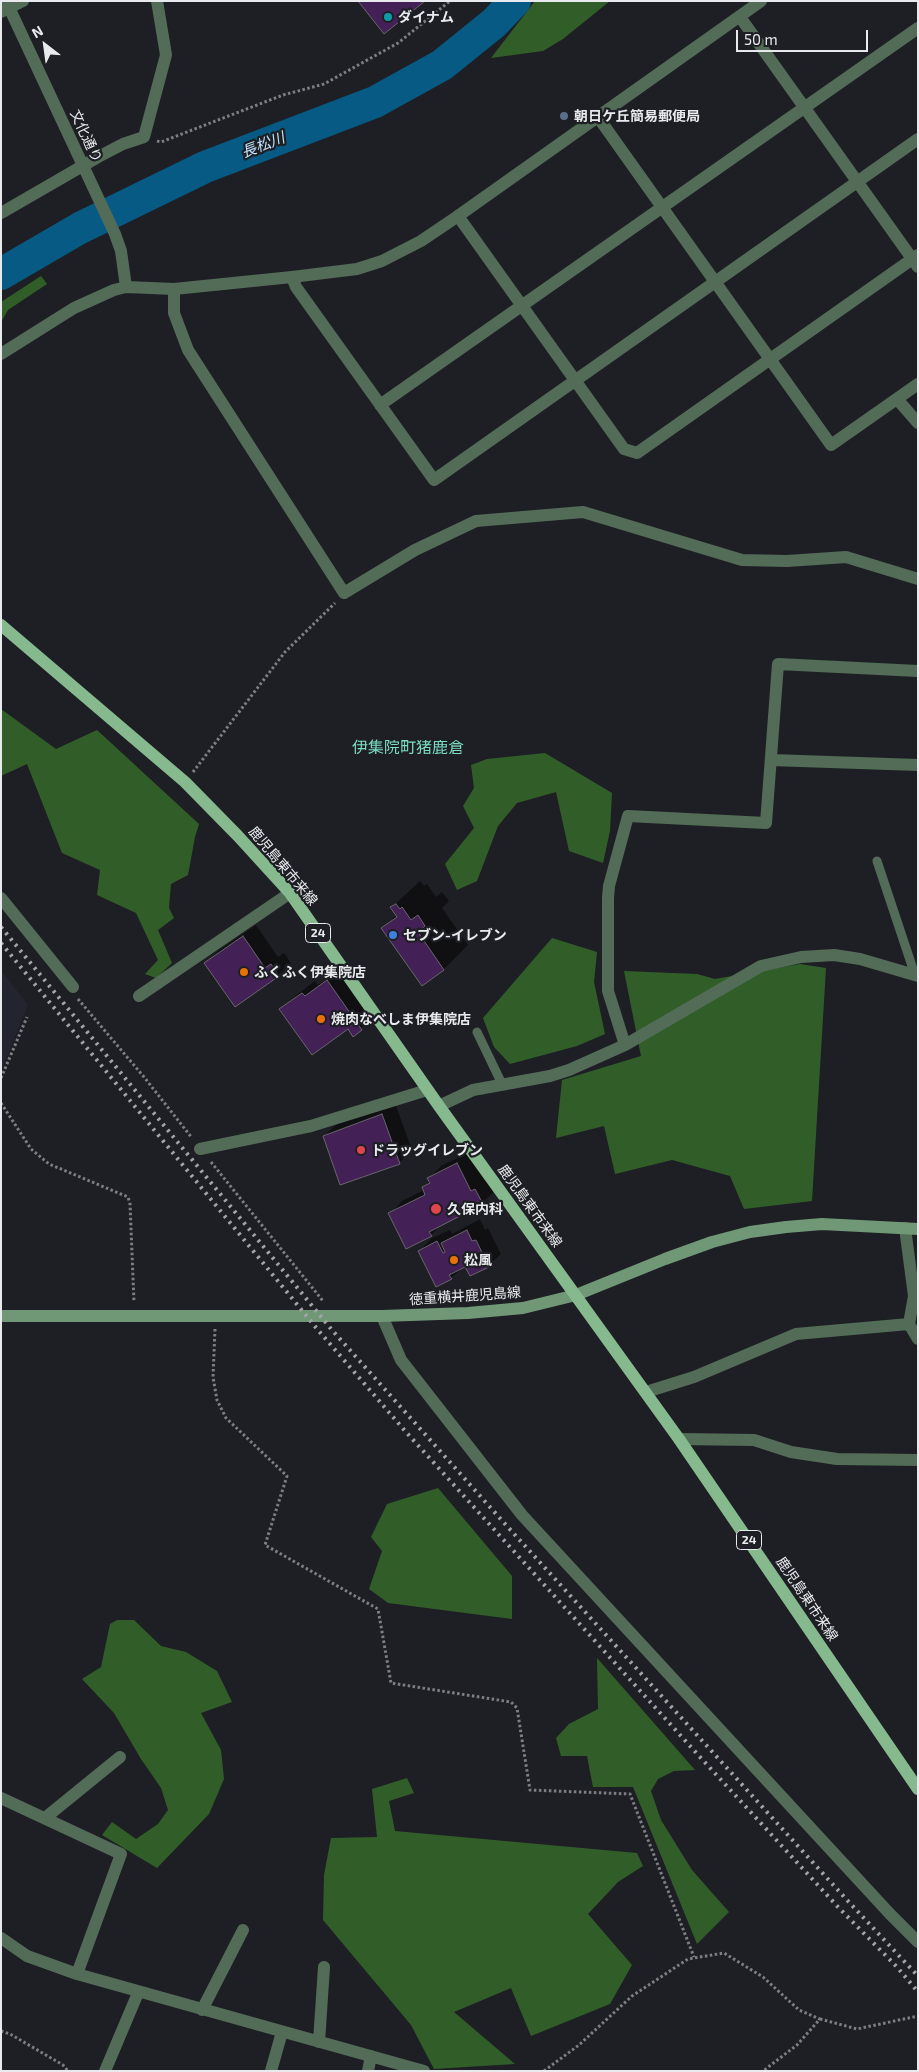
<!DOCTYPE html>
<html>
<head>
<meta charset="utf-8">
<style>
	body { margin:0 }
	#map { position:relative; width:919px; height:2072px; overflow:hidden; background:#1e1f24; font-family:"Exo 2",sans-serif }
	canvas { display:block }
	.frame { position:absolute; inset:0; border:2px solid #e9eaee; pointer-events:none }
	.north { position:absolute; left:20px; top:20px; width:50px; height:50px; -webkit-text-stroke:4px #1e1f24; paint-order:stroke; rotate:330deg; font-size:14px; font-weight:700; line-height:20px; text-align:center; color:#e9eaee }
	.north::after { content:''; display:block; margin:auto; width:18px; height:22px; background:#e9eaee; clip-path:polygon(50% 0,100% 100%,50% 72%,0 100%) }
	.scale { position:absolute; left:736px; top:30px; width:132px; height:22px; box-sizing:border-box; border:2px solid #e9eaee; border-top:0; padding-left:6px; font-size:15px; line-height:18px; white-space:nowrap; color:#e9eaee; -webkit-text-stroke:4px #1e1f24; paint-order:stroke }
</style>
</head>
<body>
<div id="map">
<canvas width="919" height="2072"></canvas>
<div class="frame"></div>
<div class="north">N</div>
<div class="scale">50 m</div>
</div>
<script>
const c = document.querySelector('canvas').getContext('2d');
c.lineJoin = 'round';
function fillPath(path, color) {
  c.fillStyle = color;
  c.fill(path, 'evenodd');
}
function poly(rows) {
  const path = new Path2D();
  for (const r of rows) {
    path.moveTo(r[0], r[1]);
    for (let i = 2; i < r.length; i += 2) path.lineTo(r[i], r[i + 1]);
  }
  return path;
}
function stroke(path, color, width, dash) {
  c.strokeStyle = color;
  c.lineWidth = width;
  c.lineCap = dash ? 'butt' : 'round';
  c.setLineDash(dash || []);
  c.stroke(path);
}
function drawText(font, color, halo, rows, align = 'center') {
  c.font = font + ' "Exo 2","Noto Sans JP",sans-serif';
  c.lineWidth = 4.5;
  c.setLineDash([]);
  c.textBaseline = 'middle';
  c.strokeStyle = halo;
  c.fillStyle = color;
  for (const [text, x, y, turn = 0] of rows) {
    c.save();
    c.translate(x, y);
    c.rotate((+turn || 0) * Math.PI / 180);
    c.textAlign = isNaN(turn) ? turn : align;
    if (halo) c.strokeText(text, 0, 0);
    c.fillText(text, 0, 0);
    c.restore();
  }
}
fillPath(poly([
	[1,970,28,1005,1,1071]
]), '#222530');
fillPath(poly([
	[535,1,610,1,563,39,543,51,491,58],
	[41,276,47,284,8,310,1,322,1,302],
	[1,709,56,749,97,730,199,824,195,837,188,875,171,884,169,908,174,918,158,930,172,963,156,978,145,974,158,960,136,913,97,895,100,870,62,853,27,764,1,776],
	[545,753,612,793,610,831,603,863,569,851,556,792,517,803,498,826,477,881,457,890,445,864,474,828,463,806,474,788,471,765,487,759],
	[552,938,597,952,594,982,605,1034,577,1046,510,1064,494,1047,483,1018],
	[800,964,826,968,812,1201,744,1209,730,1176,672,1160,615,1174,604,1126,556,1138,562,1080,641,1056,624,971,697,974,715,979],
	[438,1488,512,1576,512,1619,388,1603,369,1589,382,1551,371,1537,387,1504],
	[117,1620,134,1620,161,1646,186,1652,217,1671,232,1702,201,1713,221,1750,224,1779,209,1814,157,1868,102,1835,112,1822,136,1839,158,1824,168,1810,161,1788,141,1759,114,1713,82,1679,101,1667,110,1624],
	[597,1658,695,1770,674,1771,658,1779,651,1791,661,1820,692,1870,729,1912,697,1944,633,1787,593,1787,587,1756,561,1756,556,1738,569,1724,598,1709],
	[407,1778,414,1793,389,1801,395,1831,637,1853,643,1866,618,1882,588,1914,632,1965,610,2004,531,2036,511,1988,454,2012,515,2064,434,2069,411,2025,323,1920,324,1875,331,1838,377,1837,372,1789]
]), '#315e28');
fillPath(poly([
	[420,881,424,886,427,884,436,897,442,892,449,901,442,908,468,945,444,969,422,984,383,928,397,914,392,907],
	[256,925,278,957,284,953,291,963,278,975,206,963,218,951],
	[340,969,374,1017,353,1035,348,1028,281,1009,294,997,315,981,318,985],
	[395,1103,412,1150,399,1163,324,1136,337,1124],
	[470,1152,484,1180,488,1178,495,1191,482,1203,443,1223,431,1235,390,1214,402,1201,424,1190,423,1187,430,1181,429,1178,441,1166],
	[480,1219,485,1230,488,1228,501,1254,488,1266,466,1265,451,1278,419,1251,432,1238,450,1230,452,1234]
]), '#0007');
stroke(poly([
	[1,274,80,228,205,167,375,102,442,65,494,23,515,1]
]), '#065a84', 32);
const building = poly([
	[358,1,425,1,384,34,358,1],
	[396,904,400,909,402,907,411,920,418,915,425,926,418,932,444,970,422,986,381,928,397,917,390,907,396,904],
	[243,936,265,968,271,964,279,976,235,1007,204,963,243,936],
	[327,980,362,1030,353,1037,348,1029,312,1055,279,1009,302,993,305,996,327,980],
	[382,1114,400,1164,340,1185,323,1136,382,1114],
	[457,1163,471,1191,475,1189,483,1204,429,1232,432,1236,406,1249,388,1213,425,1195,422,1187,430,1183,427,1178,457,1163],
	[467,1230,472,1241,476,1240,489,1267,470,1276,465,1267,449,1275,452,1279,436,1287,418,1251,437,1241,443,1253,445,1252,441,1243,467,1230]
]);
fillPath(building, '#432156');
stroke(building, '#69666c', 1);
stroke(poly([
	[157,141,161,142,283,95,324,84,398,43,450,1],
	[193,772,285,652,335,603],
	[78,999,144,1077,192,1138],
	[1,1078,27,1017],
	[1,1103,31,1149,49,1164,128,1197,130,1204,134,1302],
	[211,1162,323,1301],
	[215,1329,213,1377,217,1400,226,1418,287,1476,265,1545,378,1609,391,1683,511,1702,517,1708,530,1790,630,1794,694,1957],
	[820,2019,857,2029,918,2016],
	[1,2031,10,2034,63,2065,68,2071],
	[544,2071,579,2045,632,1996,688,1959,724,1953,763,1977,799,2010,820,2019,797,2045,763,2071]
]), '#7e7f84', 3, [2.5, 2.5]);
stroke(poly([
	[877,861,915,975],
	[477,1032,502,1084]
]), '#536c57', 9);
stroke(poly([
	[1,12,23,1],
	[740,17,918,267],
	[598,117,831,445,918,384],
	[1,213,98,157,123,144,144,137,166,55,157,1],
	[458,216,624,449,637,453,918,255],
	[292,277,296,287,434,480,918,139],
	[174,289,174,313,188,350,344,593,415,550,476,521,583,512,742,560,787,561,846,557,918,579],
	[897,399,918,423],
	[380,405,918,28],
	[771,760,918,765],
	[1,898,73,987],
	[139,996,290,893],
	[625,1045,608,991,608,898,609,886,628,816,766,823,778,664,918,671],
	[439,1106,473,1090,550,1076,569,1070,625,1045,761,966,801,957,834,955,860,959,918,976],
	[200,1149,311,1126,427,1090],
	[382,1316,401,1360,522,1515,890,1914,918,1942],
	[909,1324,918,1339],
	[646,1392,694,1377,796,1334,909,1324,914,1296,905,1228],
	[679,1439,754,1440,791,1452,837,1459,918,1460],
	[1,1798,121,1854,77,1974],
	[45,1818,120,1757],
	[1,1938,27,1956,77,1974,424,2071],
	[202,2010,243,1930],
	[319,2042,324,1967],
	[105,2071,138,1993],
	[271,2071,282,2032],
	[368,2071,371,2056]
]), '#536c57', 12);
stroke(poly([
	[6,1,115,234,121,251,126,287],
	[1,354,74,308,114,290,126,287,174,289,292,277,357,269,382,261,421,241,458,216,761,1]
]), '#536c57', 12);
stroke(poly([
	[1,1316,382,1316,468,1313,523,1308,576,1295,665,1259,712,1242,750,1232,786,1227,822,1224,918,1229]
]), '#709876', 12);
stroke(poly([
	[1,625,185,782,238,836,290,893,439,1106,679,1439,918,1789]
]), '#86ba8e', 12);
stroke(poly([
	[1,927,332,1330,506,1525,847,1900,918,1976],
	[1,943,318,1330,406,1432,700,1757,838,1907,897,1967,918,1992]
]), '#a3a4a8', 4, [2.5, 5]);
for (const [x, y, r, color] of [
	[388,17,5,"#0f9aa8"],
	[564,116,5,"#5c6f8a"],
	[393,935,5,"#3f7fe0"],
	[244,972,5,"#e8710a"],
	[321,1019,5,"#e8710a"],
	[361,1150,5,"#e0444e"],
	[436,1209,6,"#e0444e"],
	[454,1260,5,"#e8710a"]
]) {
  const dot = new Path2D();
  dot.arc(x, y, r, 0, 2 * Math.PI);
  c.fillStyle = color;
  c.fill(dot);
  stroke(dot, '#1e1f24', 2);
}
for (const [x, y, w] of [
	[318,933,25],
	[749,1540,25]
]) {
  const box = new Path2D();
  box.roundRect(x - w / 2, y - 9.5, w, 19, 4);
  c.fillStyle = '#1e1f24';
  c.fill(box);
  stroke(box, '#e9eaee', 1);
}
drawText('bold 12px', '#e9eaee', null, [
	["24",318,933],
	["24",749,1540]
]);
drawText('bold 14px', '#e9eaee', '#1e1f24', [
	["ダイナム",398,17],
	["朝日ケ丘簡易郵便局",574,116],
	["セブン-イレブン",403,935],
	["ふくふく伊集院店",254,972],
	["焼肉なべしま伊集院店",331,1019],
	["ドラッグイレブン",371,1150],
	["久保内科",447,1209],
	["松風",464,1260]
], 'left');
drawText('14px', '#e9eaee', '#1e1f24', [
	["文化通り",86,136,65],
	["鹿児島東市来線",283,866,50],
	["鹿児島東市来線",530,1206,54],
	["徳重横井鹿児島線",465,1296,-4],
	["鹿児島東市来線",807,1599,56]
]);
drawText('italic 15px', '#c0e4fd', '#1e1f24', [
	["長松川",263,145,-21]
]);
drawText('16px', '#7addc4', '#1e1f24', [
	["伊集院町猪鹿倉",408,748]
]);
</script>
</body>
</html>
